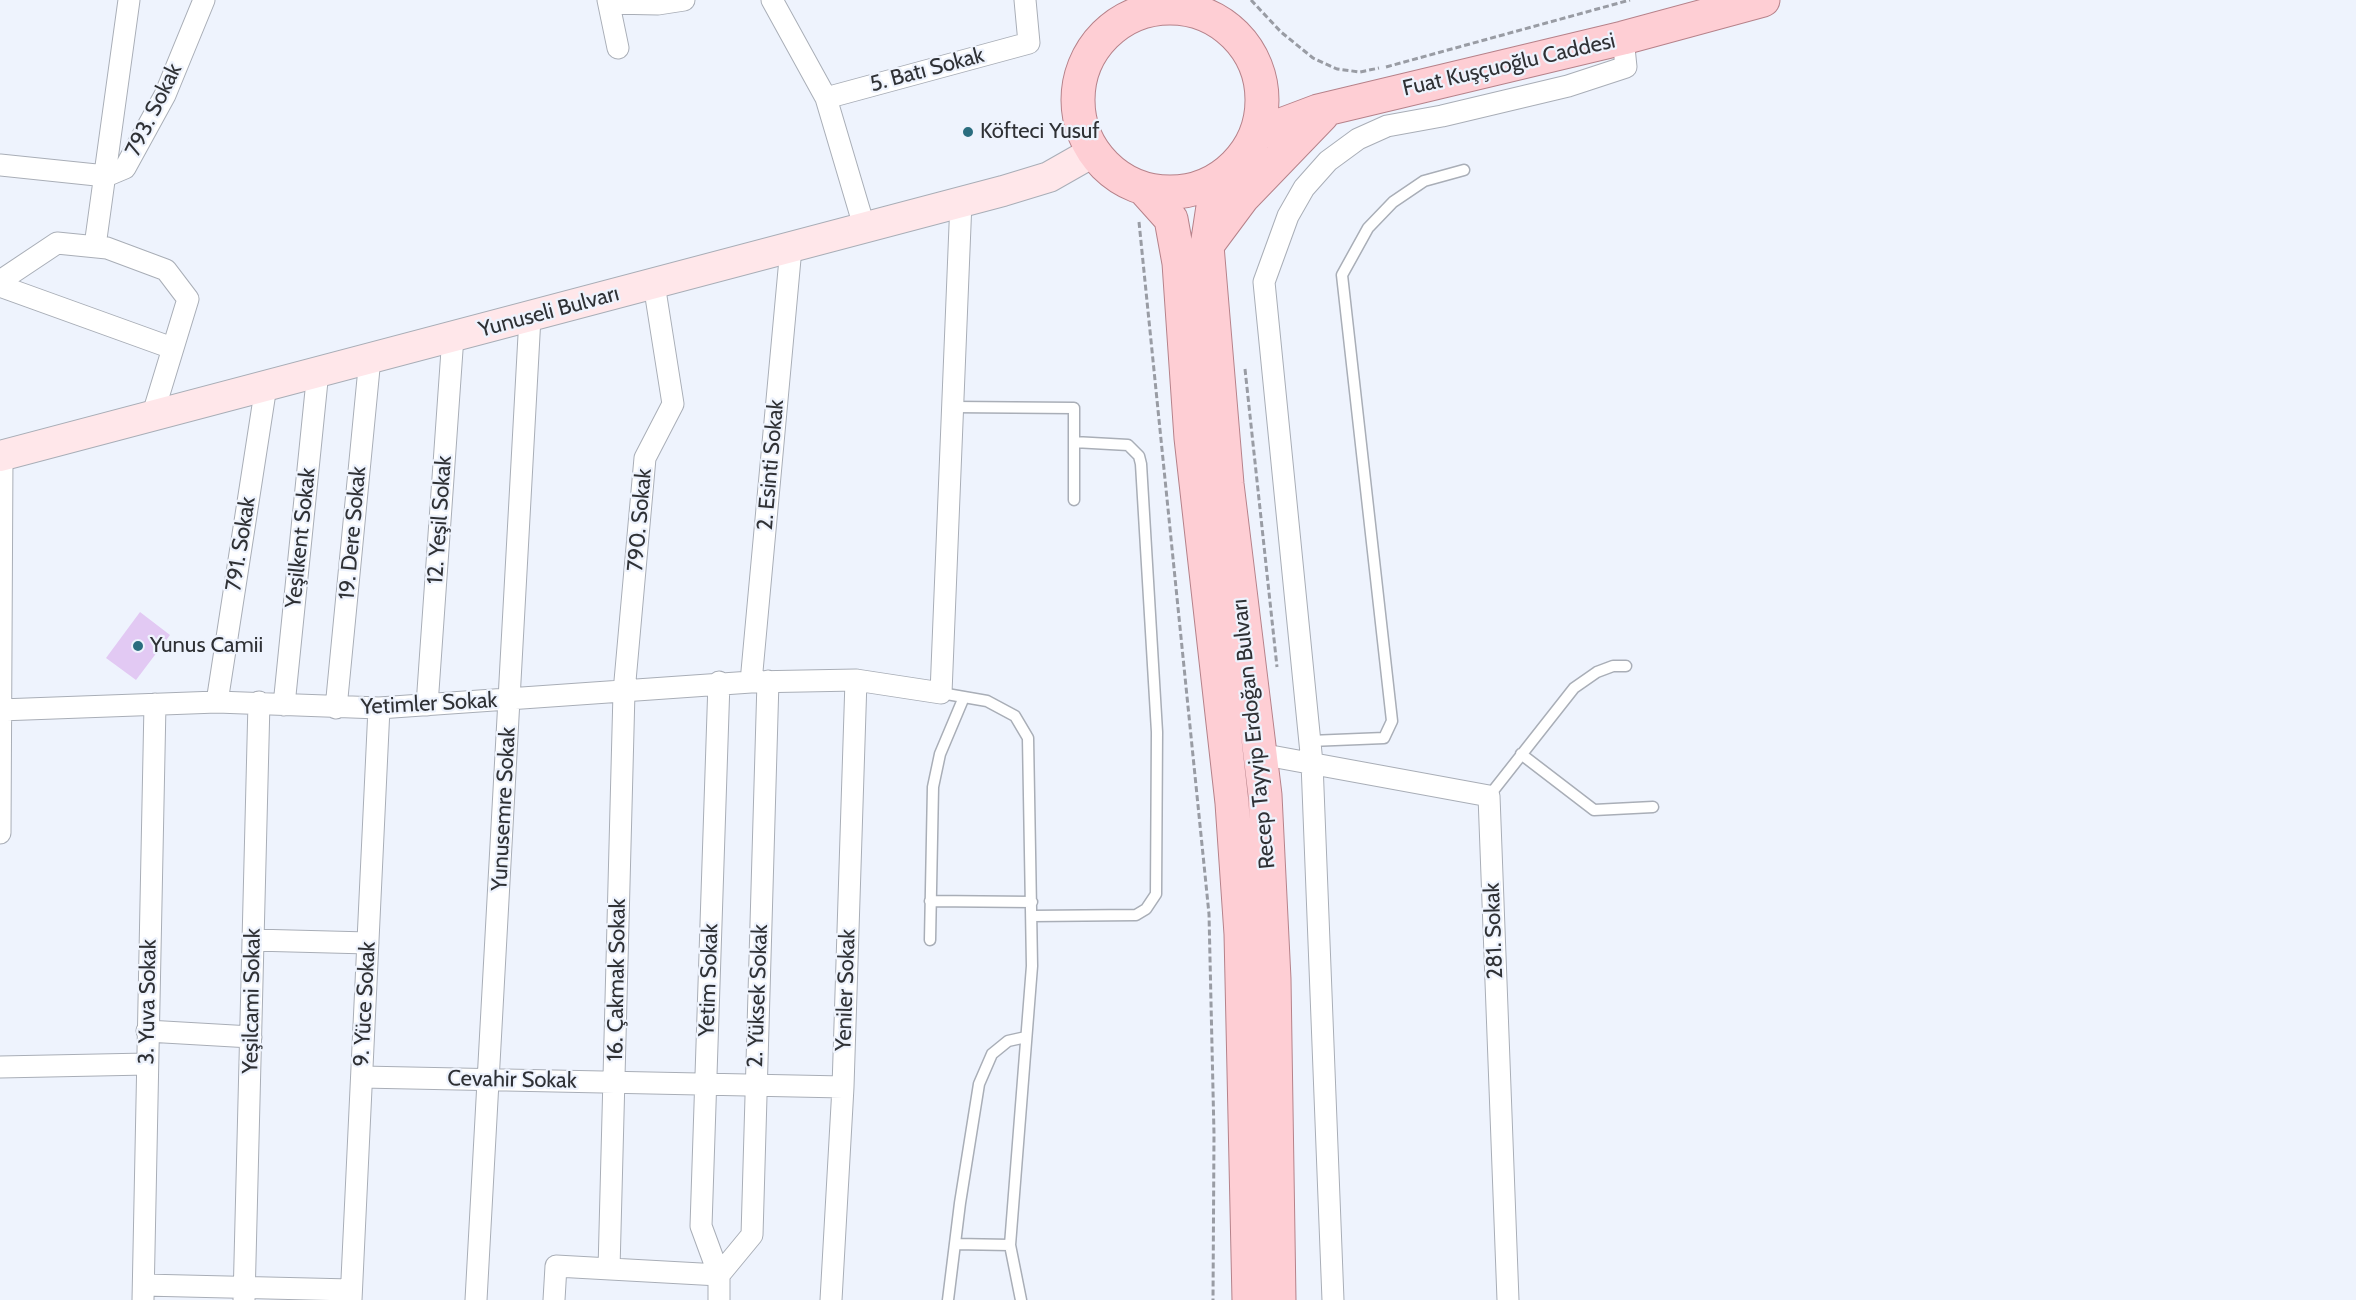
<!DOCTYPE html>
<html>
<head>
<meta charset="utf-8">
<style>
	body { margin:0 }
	canvas { display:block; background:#eef3fd }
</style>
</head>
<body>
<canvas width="2356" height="1300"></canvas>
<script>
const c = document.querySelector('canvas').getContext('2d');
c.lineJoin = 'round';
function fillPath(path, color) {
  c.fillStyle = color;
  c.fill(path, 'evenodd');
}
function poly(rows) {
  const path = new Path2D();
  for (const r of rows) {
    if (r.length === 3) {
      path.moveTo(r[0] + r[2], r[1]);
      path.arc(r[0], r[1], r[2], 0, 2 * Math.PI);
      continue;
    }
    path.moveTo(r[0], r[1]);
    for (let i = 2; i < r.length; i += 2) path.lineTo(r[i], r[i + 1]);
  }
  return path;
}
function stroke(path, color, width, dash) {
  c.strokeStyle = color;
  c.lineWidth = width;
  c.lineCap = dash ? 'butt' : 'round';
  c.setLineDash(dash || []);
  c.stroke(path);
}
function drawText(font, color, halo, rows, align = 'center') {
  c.font = font + ' Cabin,sans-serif';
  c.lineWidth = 4.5;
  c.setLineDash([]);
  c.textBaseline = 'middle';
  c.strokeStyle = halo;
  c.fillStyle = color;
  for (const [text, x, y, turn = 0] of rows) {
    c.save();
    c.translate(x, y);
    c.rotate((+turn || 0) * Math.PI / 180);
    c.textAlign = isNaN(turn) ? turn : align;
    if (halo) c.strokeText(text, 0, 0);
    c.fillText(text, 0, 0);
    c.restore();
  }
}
fillPath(poly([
	[140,612,170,635,136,680,106,658]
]), '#e2c9f3');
const service = poly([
	[953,407,1074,408,1074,500],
	[941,693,987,701,1015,716,1028,738,1032,966,1010,1245,1021,1300],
	[1310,741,1384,738,1392,721,1342,275,1368,228,1393,202,1424,181,1464,170],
	[1521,754,1594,810,1653,807],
	[1489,796,1574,688,1597,672,1613,666,1626,666],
	[930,901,1032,902],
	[1032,916,1136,915,1146,909,1156,894,1157,732,1141,464,1139,456,1128,445,1074,442],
	[930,940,933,787,940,754,964,697],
	[955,1244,1010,1245],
	[948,1300,960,1203,979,1084,992,1054,1008,1041,1026,1037]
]);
const minor = poly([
	[608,0,618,48],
	[772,0,826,98,864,226],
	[609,3,658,4,684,0],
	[826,98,1029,43,1025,0],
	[0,165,106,176,125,168,165,95,204,0],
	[95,246,129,0],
	[0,281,57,243,107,248,166,270,188,299,152,417],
	[0,286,172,348],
	[751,682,791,248],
	[217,702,266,386],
	[284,705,318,371],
	[427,705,453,336],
	[336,708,370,358],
	[0,710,217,702,379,708,751,682,856,680,941,693,961,201],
	[1260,754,1489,796,1508,1300],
	[0,833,2,456],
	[253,940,368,943],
	[147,1031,251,1037],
	[0,1067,147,1064],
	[362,1077,843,1087],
	[609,1269,624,692,645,458,673,404,654,284],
	[144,1285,351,1290],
	[143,1300,155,704],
	[244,1300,259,702],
	[351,1300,379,708],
	[476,1300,530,317],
	[554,1300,556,1266,719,1275,701,1226,719,682],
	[719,1300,719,1275,752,1235,768,681],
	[831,1300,843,1087,856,680],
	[1333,1300,1312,763,1264,282,1288,216,1304,188,1328,161,1358,139,1387,126,1442,116,1568,86,1626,67,1623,38]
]);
const secondary = poly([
	[0,456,1003,191,1049,177,1093,152]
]);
const primary = poly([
	[1170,100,92],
	[1257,134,1318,111,1623,38,1763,0],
	[1227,174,1214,200,1207,246,1227,484,1265,795,1274,979,1279,1300],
	[1145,190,1171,219,1179,263,1191,438,1232,803,1241,934,1249,1300],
	[1211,240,1243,197,1322,115]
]);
stroke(service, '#a9aeb7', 13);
stroke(minor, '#a9aeb7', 23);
stroke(secondary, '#a9aeb7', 32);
stroke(primary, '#b6828a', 35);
stroke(poly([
	[1251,0,1281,32,1313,58,1337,69,1360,72,1379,68],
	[1386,67,1630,0],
	[1139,222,1209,914,1214,1134,1213,1300],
	[1245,369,1277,667]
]), '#999ca4', 3, [6, 3]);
stroke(service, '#fff', 10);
stroke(minor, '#fff', 21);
stroke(secondary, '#ffe7ea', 30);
stroke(primary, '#feced4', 33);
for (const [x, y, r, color] of [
	[968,132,6,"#2a6d7f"],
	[138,646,6,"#2a6d7f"]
]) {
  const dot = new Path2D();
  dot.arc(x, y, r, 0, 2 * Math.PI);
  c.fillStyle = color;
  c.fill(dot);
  stroke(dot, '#eef3fd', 2);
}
drawText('22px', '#2f3135', '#eef3fd', [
	["Fuat Kuşçuoğlu Caddesi",1509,65,-13],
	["5. Batı Sokak",927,70,-15],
	["793. Sokak",154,110,-64],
	["Yunuseli Bulvarı",549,312,-15],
	["2. Esinti Sokak",771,465,-85],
	["12. Yeşil Sokak",440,520,-86],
	["790. Sokak",640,520,-85],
	["19. Dere Sokak",353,533,-85],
	["Yeşilkent Sokak",301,538,-84],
	["791. Sokak",241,544,-81],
	["Yetimler Sokak",429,704,-3],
	["Recep Tayyip Erdoğan Bulvarı",1254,734,-96],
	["Yunusemre Sokak",504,809,-87],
	["281. Sokak",1494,931,-92],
	["16. Çakmak Sokak",617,980,-89],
	["Yetim Sokak",709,980,-88],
	["Yeniler Sokak",846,990,-88],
	["2. Yüksek Sokak",758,996,-88],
	["Yeşilcami Sokak",252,1001,-89],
	["3. Yuva Sokak",148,1002,-89],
	["9. Yüce Sokak",365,1004,-87],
	["Cevahir Sokak",512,1080,1]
]);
drawText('22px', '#2f3135', '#eef3fd', [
	["Köfteci Yusuf",980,132],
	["Yunus Camii",150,646]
], 'left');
</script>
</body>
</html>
